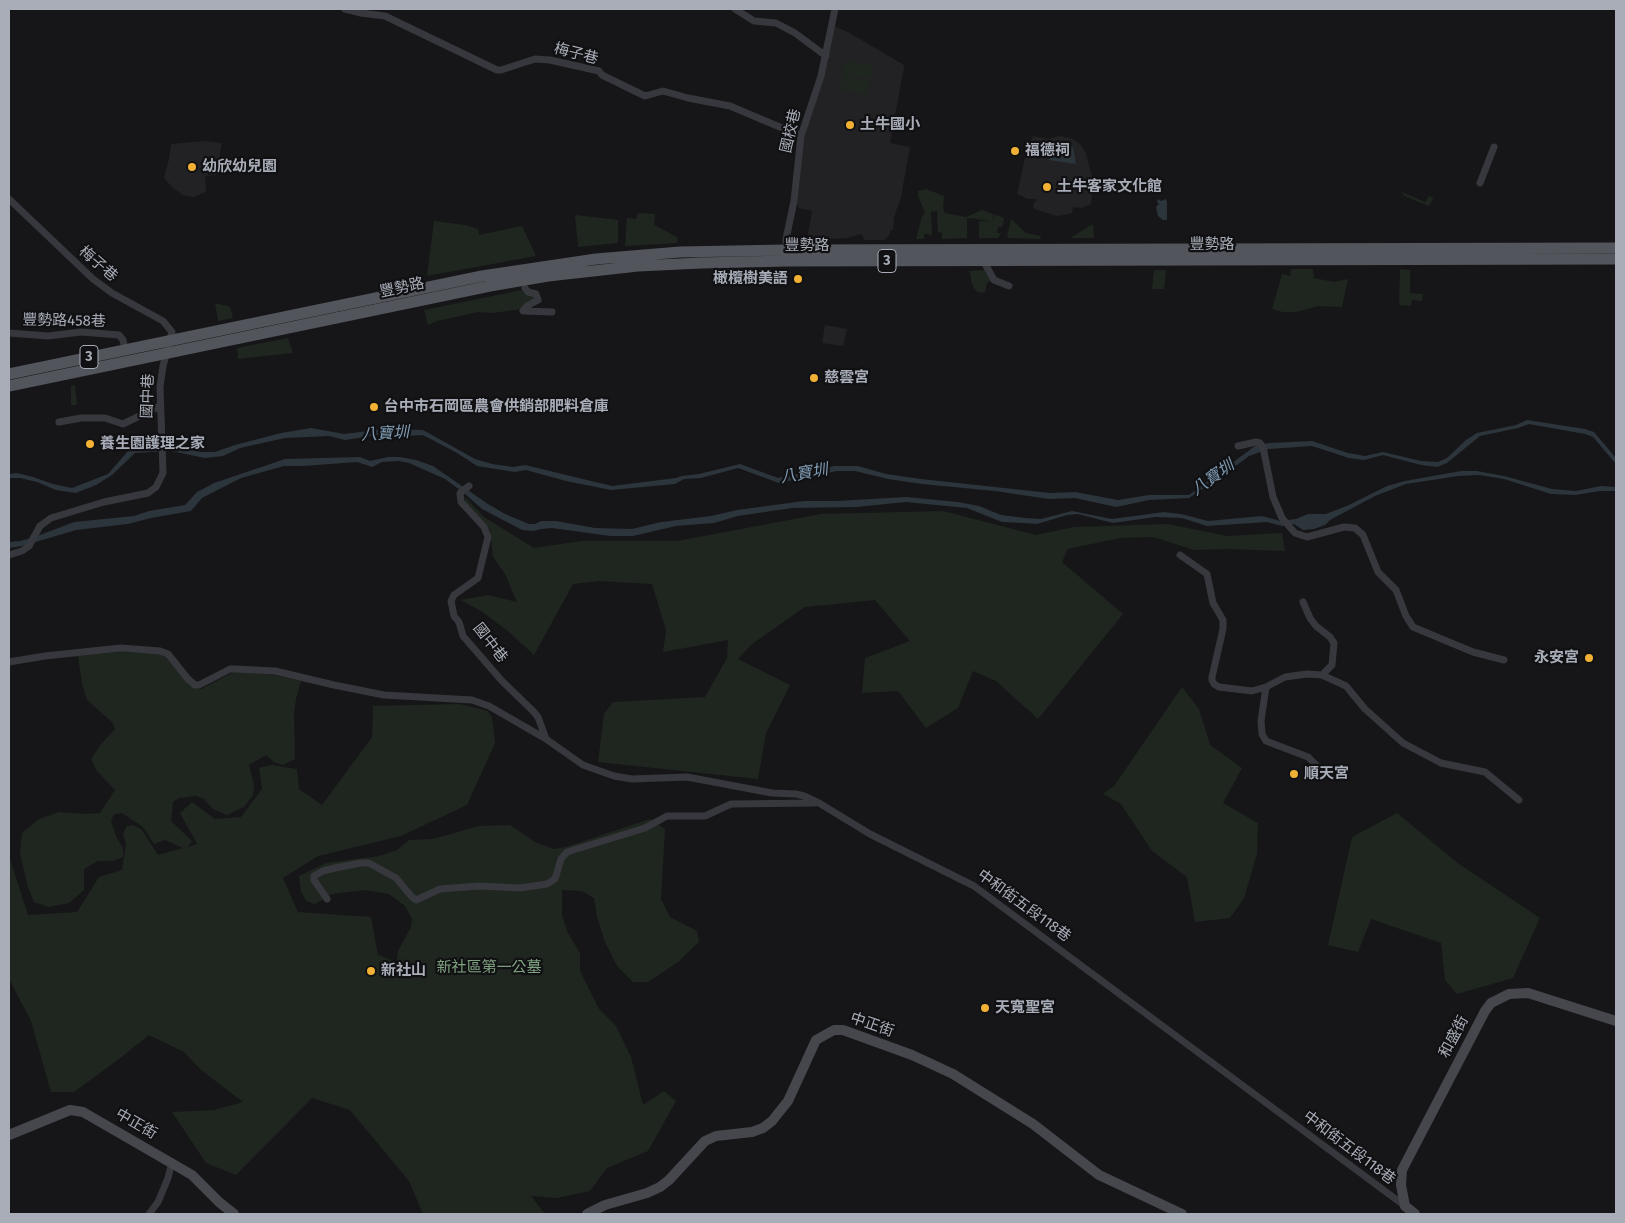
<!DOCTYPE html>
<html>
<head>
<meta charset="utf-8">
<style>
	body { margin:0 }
	#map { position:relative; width:1625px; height:1223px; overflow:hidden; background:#161618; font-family:"Fira Sans",sans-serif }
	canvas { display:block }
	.frame { position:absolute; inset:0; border:10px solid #a8adb8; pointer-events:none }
</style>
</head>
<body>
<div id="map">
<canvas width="1625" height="1223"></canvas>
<div class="frame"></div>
</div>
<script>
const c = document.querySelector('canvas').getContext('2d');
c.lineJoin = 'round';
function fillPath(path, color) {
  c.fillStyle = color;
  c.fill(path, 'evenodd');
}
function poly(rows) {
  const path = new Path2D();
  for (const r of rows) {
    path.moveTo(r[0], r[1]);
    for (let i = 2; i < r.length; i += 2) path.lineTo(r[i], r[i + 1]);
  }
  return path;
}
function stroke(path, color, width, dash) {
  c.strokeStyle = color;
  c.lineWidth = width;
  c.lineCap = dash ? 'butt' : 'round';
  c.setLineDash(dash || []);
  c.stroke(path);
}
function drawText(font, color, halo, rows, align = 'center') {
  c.font = font + ' "Fira Sans","Noto Sans TC",sans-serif';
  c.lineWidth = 4.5;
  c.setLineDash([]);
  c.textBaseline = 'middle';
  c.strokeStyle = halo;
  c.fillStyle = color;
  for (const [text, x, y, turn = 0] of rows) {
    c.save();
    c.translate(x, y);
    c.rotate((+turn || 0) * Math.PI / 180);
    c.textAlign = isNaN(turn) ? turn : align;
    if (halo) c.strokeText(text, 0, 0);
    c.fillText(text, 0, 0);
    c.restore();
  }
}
fillPath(poly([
	[834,26,848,32,904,65,904,67,890,143,910,147,901,197,894,217,893,230,890,230,890,234,885,240,865,240,861,234,847,238,807,240,812,211,799,208,797,205,804,136],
	[1033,136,1049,139,1059,136,1070,138,1079,143,1086,153,1093,181,1091,204,1082,208,1073,207,1072,213,1057,216,1034,209,1033,205,1037,199,1028,199,1017,194,1027,149],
	[204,141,222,143,216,175,205,176,206,192,193,197,183,195,173,188,164,178,169,159,171,144],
	[825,325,847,329,843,346,822,343]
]), '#222225');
fillPath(poly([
	[845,61,873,65,870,79,842,75],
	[842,76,870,81,868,95,840,90],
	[926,189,944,196,943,208,945,213,966,217,982,210,993,214,993,223,994,214,1004,218,1002,227,998,227,997,233,1001,233,998,238,979,238,979,221,992,222,972,218,967,218,967,238,942,239,942,233,938,232,937,211,931,212,932,235,924,234,924,239,916,239,922,216,925,213,918,196,918,191],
	[1402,192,1425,202,1429,196,1432,197,1433,199,1429,206,1404,196],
	[638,213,655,214,654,225,677,237,677,243,625,246,627,218,636,219],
	[575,215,618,220,618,243,578,247],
	[1011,219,1026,233,1040,236,1041,239,1009,238,1007,236],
	[434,221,465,225,478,229,479,235,522,226,536,256,427,276],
	[1093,224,1094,238,1070,238],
	[1291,269,1313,269,1314,278,1334,282,1348,279,1342,307,1318,306,1296,312,1283,312,1272,309,1282,274,1290,276],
	[1400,269,1410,270,1410,293,1423,294,1422,301,1412,300,1411,306,1399,305],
	[985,270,992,280,987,283,985,293,978,292,974,288,971,281,971,275,969,271],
	[1154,270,1166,270,1164,289,1152,289],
	[522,290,533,296,535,299,522,309,493,313,478,312,437,321,428,325,424,310],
	[215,303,230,307,233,318,218,321],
	[288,338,293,353,238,359,237,348],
	[75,385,77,405,71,405,71,386],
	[465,497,484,517,534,548,581,541,677,541,821,514,943,511,1036,535,1074,527,1168,524,1227,536,1282,533,1285,551,1229,549,1194,550,1153,537,1120,538,1068,549,1062,562,1123,614,1038,719,996,681,973,671,958,708,926,728,898,691,862,693,865,658,910,641,875,600,805,607,752,644,738,659,790,685,766,733,758,779,598,762,604,714,613,702,705,697,727,658,728,640,663,652,666,630,652,584,599,581,573,584,534,655,509,632,481,611,461,600,488,595,517,602,505,574,493,557,490,530,465,503],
	[120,652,163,654,194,688,201,689,234,672,274,675,301,681,296,699,294,714,295,759,283,765,274,762,266,755,249,765,254,785,253,795,244,807,227,815,213,809,204,799,196,796,179,798,173,802,171,821,192,841,188,847,197,844,180,813,192,802,215,819,241,817,262,789,259,768,271,765,297,769,299,789,322,805,372,737,373,706,460,704,488,711,492,718,495,743,467,805,401,836,318,856,283,878,298,912,371,917,378,955,397,962,398,951,411,927,412,919,405,906,389,894,364,890,332,894,315,904,306,901,301,891,299,876,326,863,379,856,397,850,409,840,433,839,479,826,510,825,535,842,553,849,566,847,650,819,665,829,661,899,670,917,697,931,699,942,678,962,648,982,633,982,617,966,605,942,597,917,594,898,582,891,562,890,562,915,567,931,580,953,580,971,599,1009,616,1026,631,1057,643,1105,664,1091,676,1101,648,1151,607,1168,590,1191,557,1198,531,1196,545,1214,423,1214,409,1181,350,1110,312,1098,236,1175,206,1163,172,1112,214,1110,243,1102,201,1070,184,1052,149,1035,119,1059,74,1092,51,1092,31,1021,9,979,9,856,28,915,77,912,99,877,122,870,126,843,123,834,127,826,133,825,142,830,158,855,183,848,165,840,154,844,143,827,122,813,114,814,111,821,116,836,123,848,123,857,113,861,98,861,84,869,84,890,69,903,48,907,34,902,28,887,20,854,22,833,39,819,59,812,85,814,100,813,115,790,96,770,91,759,102,743,115,729,112,722,87,700,82,684,78,656],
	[1182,687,1199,709,1210,745,1242,768,1223,803,1258,823,1257,854,1244,898,1230,918,1195,922,1187,877,1152,851,1121,804,1103,794,1114,786],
	[1397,813,1459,864,1540,918,1513,978,1457,994,1445,980,1441,943,1371,919,1358,952,1328,945,1352,837]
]), '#1e261f');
fillPath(poly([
	[1064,145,1073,147,1076,164,1049,160,1051,152,1055,146],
	[1158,199,1161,201,1166,199,1167,202,1167,220,1163,220,1158,216,1156,207,1159,204,1157,202],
	[1527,420,1585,429,1594,432,1616,458,1616,464,1593,437,1585,434,1529,424,1518,428,1480,436,1447,463,1437,467,1421,465,1383,455,1364,460,1349,458,1312,446,1269,449,1249,456,1225,474,1189,498,1149,500,1116,507,1075,498,1049,499,995,491,922,484,888,479,855,471,837,471,779,483,738,468,701,478,684,479,675,484,611,490,566,481,526,470,515,472,477,466,457,453,423,435,406,436,384,434,345,440,329,436,285,438,240,448,223,456,205,458,171,451,135,453,112,475,96,485,76,493,56,490,37,482,20,478,9,478,9,474,17,473,33,477,53,484,72,488,108,474,128,451,138,447,170,445,201,452,215,452,235,445,281,433,311,428,344,434,384,429,423,430,475,459,492,464,513,467,525,465,612,486,676,478,682,476,699,474,740,464,778,478,834,466,858,466,886,474,921,479,1050,493,1075,492,1118,500,1149,495,1189,495,1255,446,1269,443,1312,441,1348,453,1365,456,1383,452,1421,461,1438,462,1447,458,1466,440,1477,433,1516,425],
	[360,457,370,461,388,457,400,457,416,460,433,466,488,504,505,514,529,524,535,524,541,521,556,521,595,528,632,529,661,522,711,516,737,510,804,501,836,501,906,497,958,502,979,506,1001,515,1025,518,1041,519,1072,511,1112,519,1164,512,1181,514,1208,521,1262,516,1280,521,1296,519,1308,514,1326,514,1349,505,1387,486,1405,481,1461,471,1477,471,1504,476,1552,489,1576,491,1601,486,1616,487,1616,491,1600,491,1575,495,1551,494,1504,479,1479,475,1458,476,1406,484,1375,496,1330,520,1325,525,1314,529,1303,530,1294,524,1282,526,1267,522,1207,526,1182,518,1155,517,1113,523,1078,514,1067,515,1037,524,1023,523,1002,522,967,508,906,502,856,507,792,508,738,516,714,523,676,526,633,536,610,536,552,528,541,529,534,531,522,530,482,509,464,493,445,479,409,463,399,461,382,462,372,467,357,462,303,466,284,466,241,478,202,498,191,511,151,518,128,524,76,530,22,546,9,548,9,542,20,541,32,538,74,522,134,516,149,511,185,505,197,492,214,483,285,459]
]), '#2c353c');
stroke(poly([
	[345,9,361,13,385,16,497,70,501,70,535,59,550,60,599,71,602,75,645,96,663,91,688,98,730,106,801,136],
	[735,9,754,21,776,23,795,33,826,56],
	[1480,183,1494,147],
	[9,199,93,279,112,293,163,321,172,332,163,366,160,387,163,473,156,487,148,493,104,502,51,518,40,526,29,546,22,551,9,555],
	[786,253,786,239,794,201,801,136,821,76,835,9],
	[983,260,994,280,1009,286],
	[525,288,528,292,536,294,538,300,527,306,523,311,552,312],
	[9,333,48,336,81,332,119,335,123,340,125,349],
	[59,422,81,418,105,418,123,424,160,406],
	[1238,446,1256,442,1260,443,1263,447,1273,497,1282,518,1295,533,1307,537,1344,527,1355,528,1363,535,1378,572,1396,590,1406,616,1413,627,1473,652,1504,660],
	[469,486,460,493,461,502,484,527,488,537,478,578,454,595,451,601,454,616,459,622,463,636,502,681,533,711,538,717,546,739],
	[1180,555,1207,574,1213,603,1223,620,1223,629,1212,677,1212,680,1214,684,1219,687,1252,691,1266,687,1285,677,1307,674,1322,675,1346,686,1365,709,1403,743,1441,763,1485,772,1519,800],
	[1303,602,1310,618,1316,626,1330,637,1334,643,1332,665,1322,675],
	[9,662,45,656,121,648,160,651,168,654,188,679,195,685,199,685,230,669,235,669,275,671,334,685,384,695,472,700,489,706,546,739,583,765,614,776,632,779,687,777,772,793,796,794,804,796,819,803,870,834,974,886,1405,1206],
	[1266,687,1261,721,1262,734,1266,741,1308,757,1319,768],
	[327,899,314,880,314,876,323,871,335,868,361,863,369,863,396,878,412,897,416,900,440,889,479,886,520,888,547,884,555,879,561,859,567,852,645,828,667,816,705,816,731,804,814,803],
	[149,1214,158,1202,168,1178,172,1162]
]), '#37383d', 7);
stroke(poly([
	[9,1135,70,1110,83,1112,192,1175,219,1202,234,1214],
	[587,1214,605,1205,647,1193,660,1187,669,1180,705,1141,716,1136,752,1132,763,1128,772,1121,788,1101,816,1040,834,1030,843,1030,912,1055,953,1074,1033,1124,1099,1175,1182,1214],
	[1415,1214,1405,1206,1401,1185,1402,1170,1485,1011,1491,1003,1509,994,1528,993,1616,1021]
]), '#45474d', 10);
stroke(poly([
	[9,374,482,276,596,259,680,252,786,250,1616,248],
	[9,386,490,286,548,276,638,266,701,263,787,261,1616,259]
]), '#53555c', 11);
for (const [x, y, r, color] of [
	[850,125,5,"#f2b134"],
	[1015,151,5,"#f2b134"],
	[192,167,5,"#f2b134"],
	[1047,187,5,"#f2b134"],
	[798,279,5,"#f2b134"],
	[814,378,5,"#f2b134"],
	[374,407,5,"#f2b134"],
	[90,444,5,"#f2b134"],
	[1589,658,5,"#f2b134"],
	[1294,774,5,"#f2b134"],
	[371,971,5,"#f2b134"],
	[985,1008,5,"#f2b134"]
]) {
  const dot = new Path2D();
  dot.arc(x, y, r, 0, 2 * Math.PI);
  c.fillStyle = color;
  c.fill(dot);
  stroke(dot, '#111113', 2);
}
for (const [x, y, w] of [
	[887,261,18],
	[89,357,18]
]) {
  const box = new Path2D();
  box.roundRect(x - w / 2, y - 11.5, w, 23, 4);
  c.fillStyle = '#111113';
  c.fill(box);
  stroke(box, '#a8adb8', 1);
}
drawText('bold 14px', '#a8adb8', null, [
	["3",887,261],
	["3",89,357]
]);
drawText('15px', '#a8adb8', '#111113', [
	["梅子巷",576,54,14],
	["國校巷",791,131,-77],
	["豐勢路",1212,245],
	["豐勢路",807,246],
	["梅子巷",98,264,41],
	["豐勢路",402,288,-12],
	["豐勢路458巷",64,321,1],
	["國中巷",148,396,-88],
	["國中巷",490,643,52],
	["中和街五段118巷",1024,906,36],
	["中正街",872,1025,19],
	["和盛街",1454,1037,-62],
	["中正街",136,1124,30],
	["中和街五段118巷",1349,1148,37]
]);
drawText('bold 15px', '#a8adb8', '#111113', [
	["土牛國小",860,125],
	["福德祠",1025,151],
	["幼欣幼兒園",202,167],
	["土牛客家文化館",1057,187],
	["橄欖樹美語",788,279,"right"],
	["慈雲宮",824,378],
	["台中市石岡區農會供銷部肥料倉庫",384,407],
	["養生園護理之家",100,444],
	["永安宮",1579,658,"right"],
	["順天宮",1304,774],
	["新社山",381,971],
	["天寬聖宮",995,1008]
], 'left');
drawText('15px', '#7fa381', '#111113', [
	["新社區第一公墓",489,968]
]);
drawText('italic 16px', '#7f9bb3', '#111113', [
	["八寶圳",385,434,-3],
	["八寶圳",804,474,-10],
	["八寶圳",1213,478,-35]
]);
</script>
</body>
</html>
